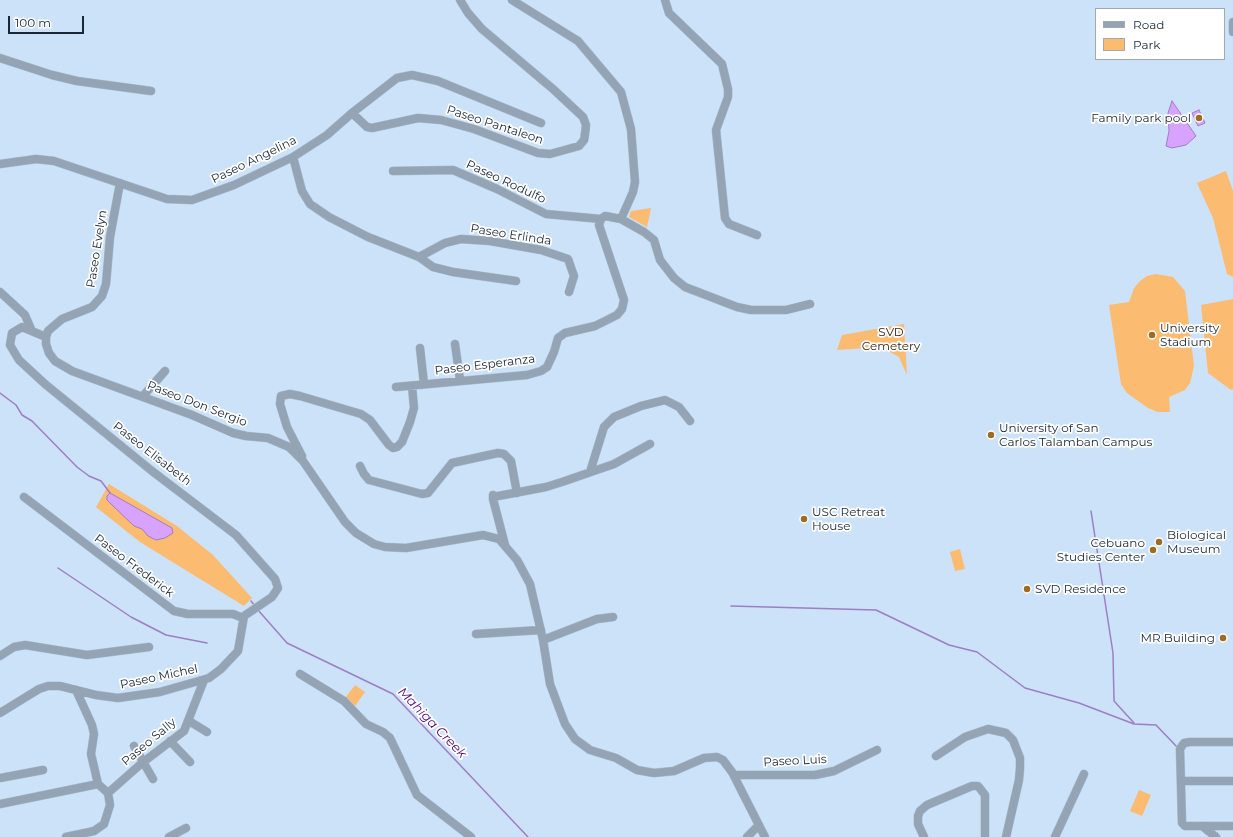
<!DOCTYPE html>
<html>
<head>
<meta charset="utf-8">
<style>
	body { margin:0 }
	#map { position:relative; width:1233px; height:837px; overflow:hidden; background:#cce2f9; font-family:Montserrat,sans-serif }
	canvas { display:block }
	.legend { position:absolute; left:1095px; top:8px; width:130px; height:52px; box-sizing:border-box; background:#fff; border:1px solid #a3a9af; margin:0; padding:5px 7px; list-style:none; font-size:12px; color:#192736 }
	.legend li { display:flex; align-items:center; gap:8px; height:20px }
	.legend b { width:20px; border:1px solid #a3a9af }
	.scale { position:absolute; left:8px; top:16px; width:76px; height:18px; box-sizing:border-box; border:2px solid #192736; border-top:0; padding-left:5px; font-size:12px; line-height:14px; white-space:nowrap; color:#192736; -webkit-text-stroke:3px #fff; paint-order:stroke }
</style>
</head>
<body>
<div id="map">
<canvas width="1233" height="837"></canvas>
<ul class="legend">
<li><b style="height:5px;background:#94a4b5"></b>Road</li>
<li><b style="height:11px;background:#fbbb71"></b>Park</li>
</ul>
<div class="scale">100 m</div>
</div>
<script>
const c = document.querySelector('canvas').getContext('2d');
c.lineJoin = 'round';
function fillPath(path, color) {
  c.fillStyle = color;
  c.fill(path, 'evenodd');
}
function poly(rows) {
  const path = new Path2D();
  for (const r of rows) {
    path.moveTo(r[0], r[1]);
    for (let i = 2; i < r.length; i += 2) path.lineTo(r[i], r[i + 1]);
  }
  return path;
}
function stroke(path, color, width, dash) {
  c.strokeStyle = color;
  c.lineWidth = width;
  c.lineCap = dash ? 'butt' : 'round';
  c.setLineDash(dash || []);
  c.stroke(path);
}
function drawText(font, color, halo, rows, align = 'center') {
  c.font = font + ' Montserrat,sans-serif';
  c.lineWidth = 3.5;
  c.setLineDash([]);
  c.textBaseline = 'middle';
  c.strokeStyle = halo;
  c.fillStyle = color;
  for (const [text, x, y, turn = 0] of rows) {
    c.save();
    c.translate(x, y);
    c.rotate((+turn || 0) * Math.PI / 180);
    c.textAlign = isNaN(turn) ? turn : align;
    if (halo) c.strokeText(text, 0, 0);
    c.fillText(text, 0, 0);
    c.restore();
  }
}
fillPath(poly([
	[1226,171,1233,191,1233,277,1227,274,1213,218,1197,183],
	[651,208,647,227,629,217,631,211],
	[1156,274,1173,277,1185,291,1194,366,1190,383,1185,390,1169,397,1170,412,1158,412,1148,408,1127,393,1121,384,1109,305,1129,302,1134,288,1140,281,1147,276],
	[1233,299,1233,389,1231,390,1208,373,1201,305],
	[904,324,907,375,899,357,881,347,837,350,842,335],
	[109,484,177,526,213,555,252,598,244,606,140,542,96,507],
	[960,549,965,569,955,571,950,552],
	[355,685,365,692,355,706,345,698],
	[1139,790,1151,795,1142,816,1130,811]
]), '#fbbb71');
const water = poly([
	[1172,101,1196,136,1186,145,1172,148,1166,146,1169,131,1168,113,1172,101],
	[1199,110,1205,123,1198,126,1192,113,1199,110],
	[110,493,172,528,173,533,165,538,156,540,148,536,142,529,134,526,110,503,107,500,107,496,110,493]
]);
fillPath(water, '#d7a3ff');
stroke(water, '#9e7ec3', 1);
stroke(poly([
	[0,393,16,405,22,415,32,421,77,467,89,476,101,481,110,493],
	[1091,511,1113,653,1114,701,1134,723],
	[58,568,131,617,166,635,207,643],
	[251,601,255,606],
	[731,606,876,610,949,645,977,652,1025,688,1079,703,1134,724,1156,725,1177,747],
	[258,610,287,643,393,694,528,837]
]), '#9e7ec3', 1.5);
const minor = poly([
	[512,0,578,41,621,92,631,129,635,182,633,192,621,219],
	[665,0,669,13,722,64,728,89,728,97,716,130,725,218,729,224,757,235],
	[1233,22,1233,32],
	[0,58,52,75,77,81,151,91],
	[352,113,367,127,372,128,418,118,441,120,474,129,538,153,550,154,579,146,584,140,585,134,586,125,583,117,553,89,482,29,468,13,460,0],
	[293,157,302,191,310,204,329,217,368,237,419,257,433,267,453,272,516,281],
	[0,164,36,159,54,161,167,199,192,200,234,185,293,157,327,135,352,113,397,78,412,75,438,81,541,123],
	[393,171,453,170,497,189,546,214,601,219,605,216,621,219,644,232,654,240,660,260,674,278,685,287,737,307,751,310,786,310,810,304],
	[120,183,110,237,106,284,102,296,92,307,62,319,48,331,46,337,46,344,49,353,55,361,72,371,192,415,233,433,246,436,268,438,289,447,303,461,345,522,356,533,374,544,385,547,406,548,483,535,499,539,517,560,530,584,543,640,550,684,565,724,575,739,590,750,616,758,637,770,654,773,674,771,704,758,717,757,723,760,732,772,765,837],
	[419,257,445,243,461,239,490,241,541,250,568,259,574,276,569,292],
	[0,292,25,315,31,329],
	[455,344,460,380],
	[420,348,424,384],
	[396,387,527,375,541,371,547,367,554,352,558,338,565,333,595,326,617,315,622,309,624,300,599,225,601,219],
	[143,396,165,371],
	[302,456,287,427,280,404,281,396,290,394,300,396,361,414,370,420,389,445,393,448,397,447,402,442,410,422,414,408,412,386],
	[360,466,364,474,369,480,422,494,428,493,452,463,498,453,504,454,511,461,517,493],
	[590,472,604,427,614,417,641,406,665,400,679,407,690,421],
	[493,495,493,499,505,545],
	[24,497,174,611,188,614,233,614,243,618],
	[493,497,546,487,562,482,614,464,650,444],
	[476,634,541,630],
	[543,640,597,619,613,617],
	[0,656,14,647,25,645,87,655,149,647],
	[300,674,344,701,366,724,383,732,390,738,417,795,471,837],
	[76,690,92,725,94,734,91,754,98,784],
	[0,713,39,689,48,686,60,686,96,695,118,698,160,692,209,678,221,669,238,651,244,616,272,597,278,588,275,579,236,535,152,471,45,384,19,360,10,345,12,333,22,327,46,337],
	[189,721,207,732],
	[170,741,190,762],
	[1233,742,1190,742,1184,743,1180,749,1182,823,1185,826,1233,826],
	[134,746,153,779],
	[936,756,965,737,988,729,1006,733,1013,740,1020,758,1020,768,1019,780,1006,837],
	[734,775,815,775,834,771,877,750],
	[0,778,43,770],
	[1181,781,1233,781],
	[108,793,142,763,184,731,204,680],
	[0,804,98,784,108,793],
	[1202,826,1216,837],
	[66,837,94,831,104,824,110,805,108,793],
	[169,837,186,828],
	[747,837,759,825],
	[924,837,918,824,918,816,920,811,927,805,972,786,978,786,985,795,985,837],
	[1055,837,1084,774]
]);
stroke(minor, '#acc0d6', 9);
stroke(minor, '#94a4b5', 8);
for (const [x, y, r, color] of [
	[1199,118,4,"#9f6a22"],
	[1152,335,4,"#9f6a22"],
	[991,435,4,"#9f6a22"],
	[804,519,4,"#9f6a22"],
	[1159,542,4,"#9f6a22"],
	[1153,550,4,"#9f6a22"],
	[1027,589,4,"#9f6a22"],
	[1223,638,4,"#9f6a22"]
]) {
  const dot = new Path2D();
  dot.arc(x, y, r, 0, 2 * Math.PI);
  c.fillStyle = color;
  c.fill(dot);
  stroke(dot, '#fff', 1.5);
}
drawText('12px', '#192736', '#fff', [
	["Family park pool",1191,118,"right"],
	["University",1160,328],
	["Stadium",1160,342],
	["University of San",999,428],
	["Carlos Talamban Campus",999,442],
	["USC Retreat",812,512],
	["House",812,526],
	["Biological",1167,535],
	["Museum",1167,549],
	["Cebuano",1145,543,"right"],
	["Studies Center",1145,557,"right"],
	["SVD Residence",1035,589],
	["MR Building",1215,638,"right"]
], 'left');
drawText('12px', '#192736', '#fff', [
	["Paseo Pantaleon",495,125,18],
	["Paseo Angelina",254,160,-26],
	["Paseo Rodulfo",506,182,25],
	["Paseo Erlinda",511,235,9],
	["Paseo Evelyn",97,249,-81],
	["Paseo Esperanza",485,365,-7],
	["Paseo Don Sergio",197,404,21],
	["Paseo Elisabeth",152,454,38],
	["Paseo Frederick",134,566,37],
	["Paseo Michel",159,677,-12],
	["Paseo Sally",149,742,-40],
	["Paseo Luis",795,761,-3]
]);
drawText('12px', '#342616', '#fff', [
	["SVD",891,332],
	["Cemetery",891,346]
]);
drawText('italic 13px', '#530879', '#fff', [
	["Mahiga Creek",432,723,46]
]);
</script>
</body>
</html>
